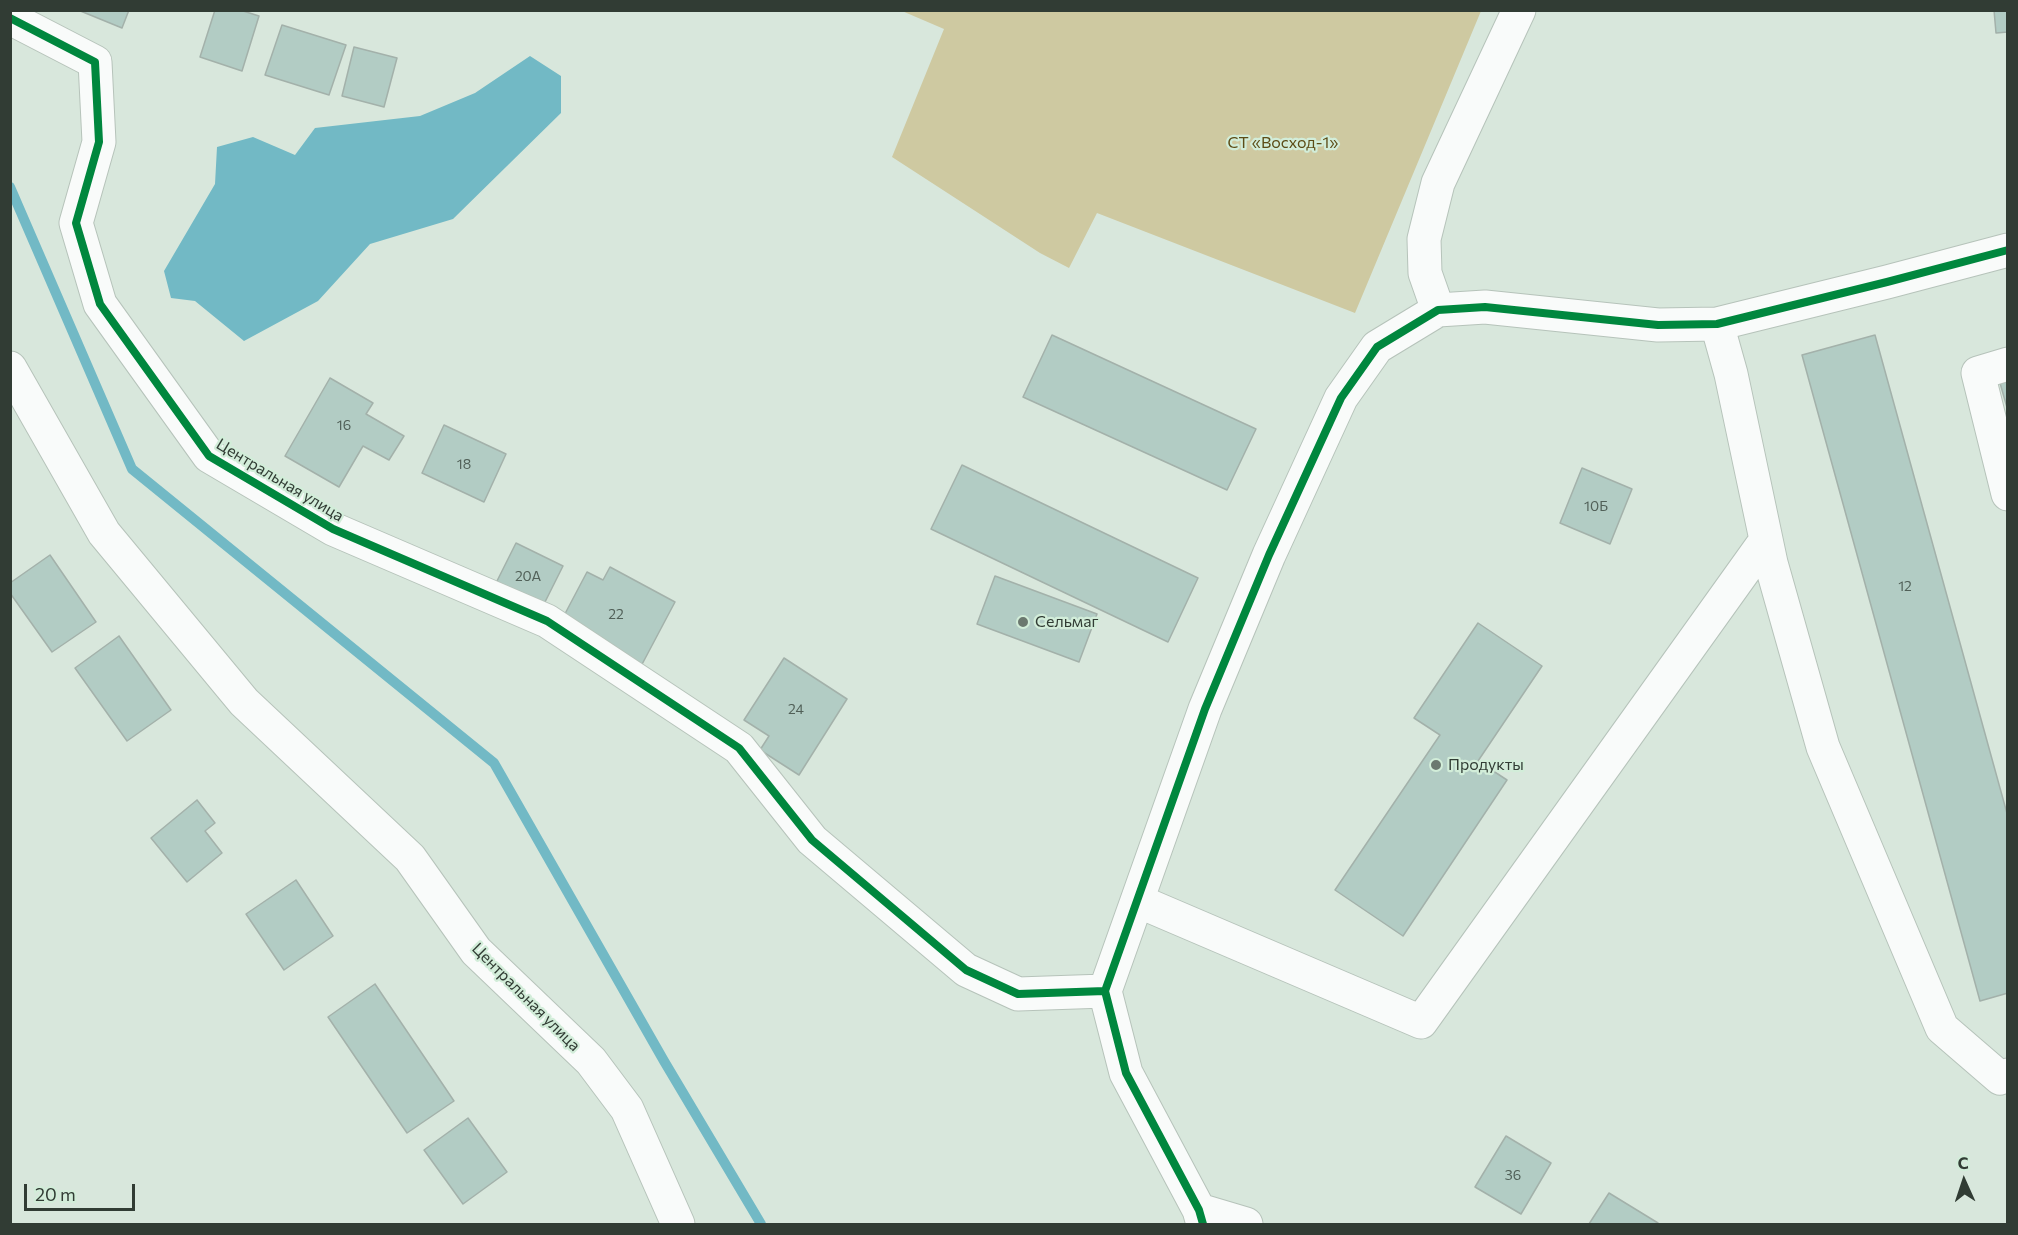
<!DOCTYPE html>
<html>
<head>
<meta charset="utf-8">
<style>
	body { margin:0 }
	#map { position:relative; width:2018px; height:1235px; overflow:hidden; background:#d8e7dc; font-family:Commissioner,sans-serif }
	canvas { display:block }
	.frame { position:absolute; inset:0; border:12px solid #313c34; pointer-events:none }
	.north { position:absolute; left:1934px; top:1151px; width:60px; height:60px; -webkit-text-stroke:4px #d2edd9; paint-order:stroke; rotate:357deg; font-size:16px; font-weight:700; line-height:24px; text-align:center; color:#313c34 }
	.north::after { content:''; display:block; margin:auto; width:21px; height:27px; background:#313c34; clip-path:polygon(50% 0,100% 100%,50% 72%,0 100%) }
	.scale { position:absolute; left:24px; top:1184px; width:111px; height:27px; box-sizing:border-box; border:3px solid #313c34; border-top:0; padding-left:8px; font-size:18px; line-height:21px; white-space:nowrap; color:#313c34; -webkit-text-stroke:4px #d2edd9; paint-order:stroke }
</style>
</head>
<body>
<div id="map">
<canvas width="2018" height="1235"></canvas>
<div class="frame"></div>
<div class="north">С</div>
<div class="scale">20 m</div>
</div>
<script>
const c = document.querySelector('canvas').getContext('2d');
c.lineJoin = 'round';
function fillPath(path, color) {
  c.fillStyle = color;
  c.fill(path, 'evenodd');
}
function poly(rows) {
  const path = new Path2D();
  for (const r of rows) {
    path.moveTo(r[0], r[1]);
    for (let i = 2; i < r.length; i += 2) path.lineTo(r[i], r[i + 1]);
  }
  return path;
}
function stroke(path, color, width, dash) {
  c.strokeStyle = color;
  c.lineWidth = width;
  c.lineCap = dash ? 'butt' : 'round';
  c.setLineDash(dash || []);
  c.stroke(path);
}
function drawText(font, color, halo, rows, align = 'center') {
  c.font = font + ' Commissioner,sans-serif';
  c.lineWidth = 4.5;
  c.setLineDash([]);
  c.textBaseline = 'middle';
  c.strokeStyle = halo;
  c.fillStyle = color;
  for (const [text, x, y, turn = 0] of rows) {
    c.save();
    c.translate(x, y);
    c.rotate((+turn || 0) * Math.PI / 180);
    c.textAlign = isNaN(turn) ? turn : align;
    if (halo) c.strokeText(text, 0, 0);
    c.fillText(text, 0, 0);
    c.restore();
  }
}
fillPath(poly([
	[902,11,1481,11,1355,313,1097,213,1069,268,1040,253,892,157,944,29]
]), '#cec9a1');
fillPath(poly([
	[530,56,561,76,561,113,453,219,370,244,318,301,244,341,195,301,171,298,164,271,215,184,217,147,253,137,295,155,315,128,420,116,475,93]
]), '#72b9c5');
stroke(poly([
	[10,187,132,469,494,763,664,1061,761,1224]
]), '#72b9c5', 10);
const building = poly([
	[78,10,129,10,122,28,78,10],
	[215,10,240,10,259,16,242,71,200,57,215,10],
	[1994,10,2008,10,2008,32,1996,33,1994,10],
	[282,25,346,45,329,95,265,75,282,25],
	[354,47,397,58,384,107,342,96,354,47],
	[1052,335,1256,429,1227,490,1023,397,1052,335],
	[1875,335,2008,817,2008,993,1980,1001,1802,355,1875,335],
	[330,378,373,403,366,414,404,436,389,460,363,446,339,487,285,456,330,378],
	[2008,381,2008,411,2000,383,2008,381],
	[444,425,506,454,484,502,422,473,444,425],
	[962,465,1198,578,1168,642,931,529,962,465],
	[1582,468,1632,489,1610,544,1560,523,1582,468],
	[516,543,563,566,541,610,494,587,516,543],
	[50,555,96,622,52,652,10,593,10,583,50,555],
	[610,567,675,602,639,670,558,627,587,572,603,580,610,567],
	[995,576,1097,614,1079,662,977,624,995,576],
	[1478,623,1542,666,1478,761,1507,780,1403,936,1335,890,1440,735,1414,718,1478,623],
	[119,636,171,710,127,741,75,668,119,636],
	[784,658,847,699,799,775,760,750,769,736,744,720,784,658],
	[197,800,215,823,205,831,222,853,187,882,151,838,197,800],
	[296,880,333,936,284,970,246,914,296,880],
	[375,984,454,1101,407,1133,328,1017,375,984],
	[468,1118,507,1172,463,1204,424,1150,468,1118],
	[1506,1136,1551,1163,1521,1214,1475,1187,1506,1136],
	[1609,1193,1658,1223,1657,1224,1589,1224,1609,1193]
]);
fillPath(building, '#b2ccc4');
stroke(building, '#a3b1aa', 1.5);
const minor = poly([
	[10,18,95,62,99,142,76,223,100,304,209,456,333,529,547,621,739,748,812,840,966,970,1018,994,1105,991],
	[1438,310,1425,273,1424,239,1438,183,1519,10],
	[1717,324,1731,374,1771,563,1823,747,1942,1028,2000,1078,2008,1075],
	[2008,364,1978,373,2008,494],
	[10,368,104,533,244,702,410,858,476,951,591,1061,627,1109,678,1224],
	[1138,901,1421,1022,1766,540],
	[1199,1210,1246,1224],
	[1203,1224,1199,1210,1126,1073,1105,991,1205,709,1269,555,1341,398,1377,347,1438,310,1485,307,1658,325,1717,324,1887,282,2008,250]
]);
stroke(minor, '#b6c3ba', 35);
stroke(minor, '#f9fbfa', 33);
stroke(poly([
	[10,18,95,62,99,142,76,223,100,304,209,456,333,529,547,621,739,748,812,840,966,970,1018,994,1105,991],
	[1203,1224,1199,1210,1126,1073,1105,991,1205,709,1269,555,1341,398,1377,347,1438,310,1485,307,1658,325,1717,324,1887,282,2008,250]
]), '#00873e', 8);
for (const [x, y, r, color] of [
	[1023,622,6,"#6b786f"],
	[1436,765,6,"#6b786f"]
]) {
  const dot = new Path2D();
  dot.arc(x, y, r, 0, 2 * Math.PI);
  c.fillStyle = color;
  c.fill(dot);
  stroke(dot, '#d2edd9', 2);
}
drawText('14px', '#516058', null, [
	["16",344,425],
	["18",464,464],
	["10Б",1596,506],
	["20А",528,576],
	["12",1905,586],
	["22",616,614],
	["24",796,709],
	["36",1513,1175]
]);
drawText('16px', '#5c4c16', '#d2edd9', [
	["СТ «Восход-1»",1283,143]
]);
drawText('16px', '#313c34', '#d2edd9', [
	["Центральная улица",280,480,31],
	["Центральная улица",526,997,45]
]);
drawText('16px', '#313c34', '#d2edd9', [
	["Сельмаг",1035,622],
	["Продукты",1448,765]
], 'left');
</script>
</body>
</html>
